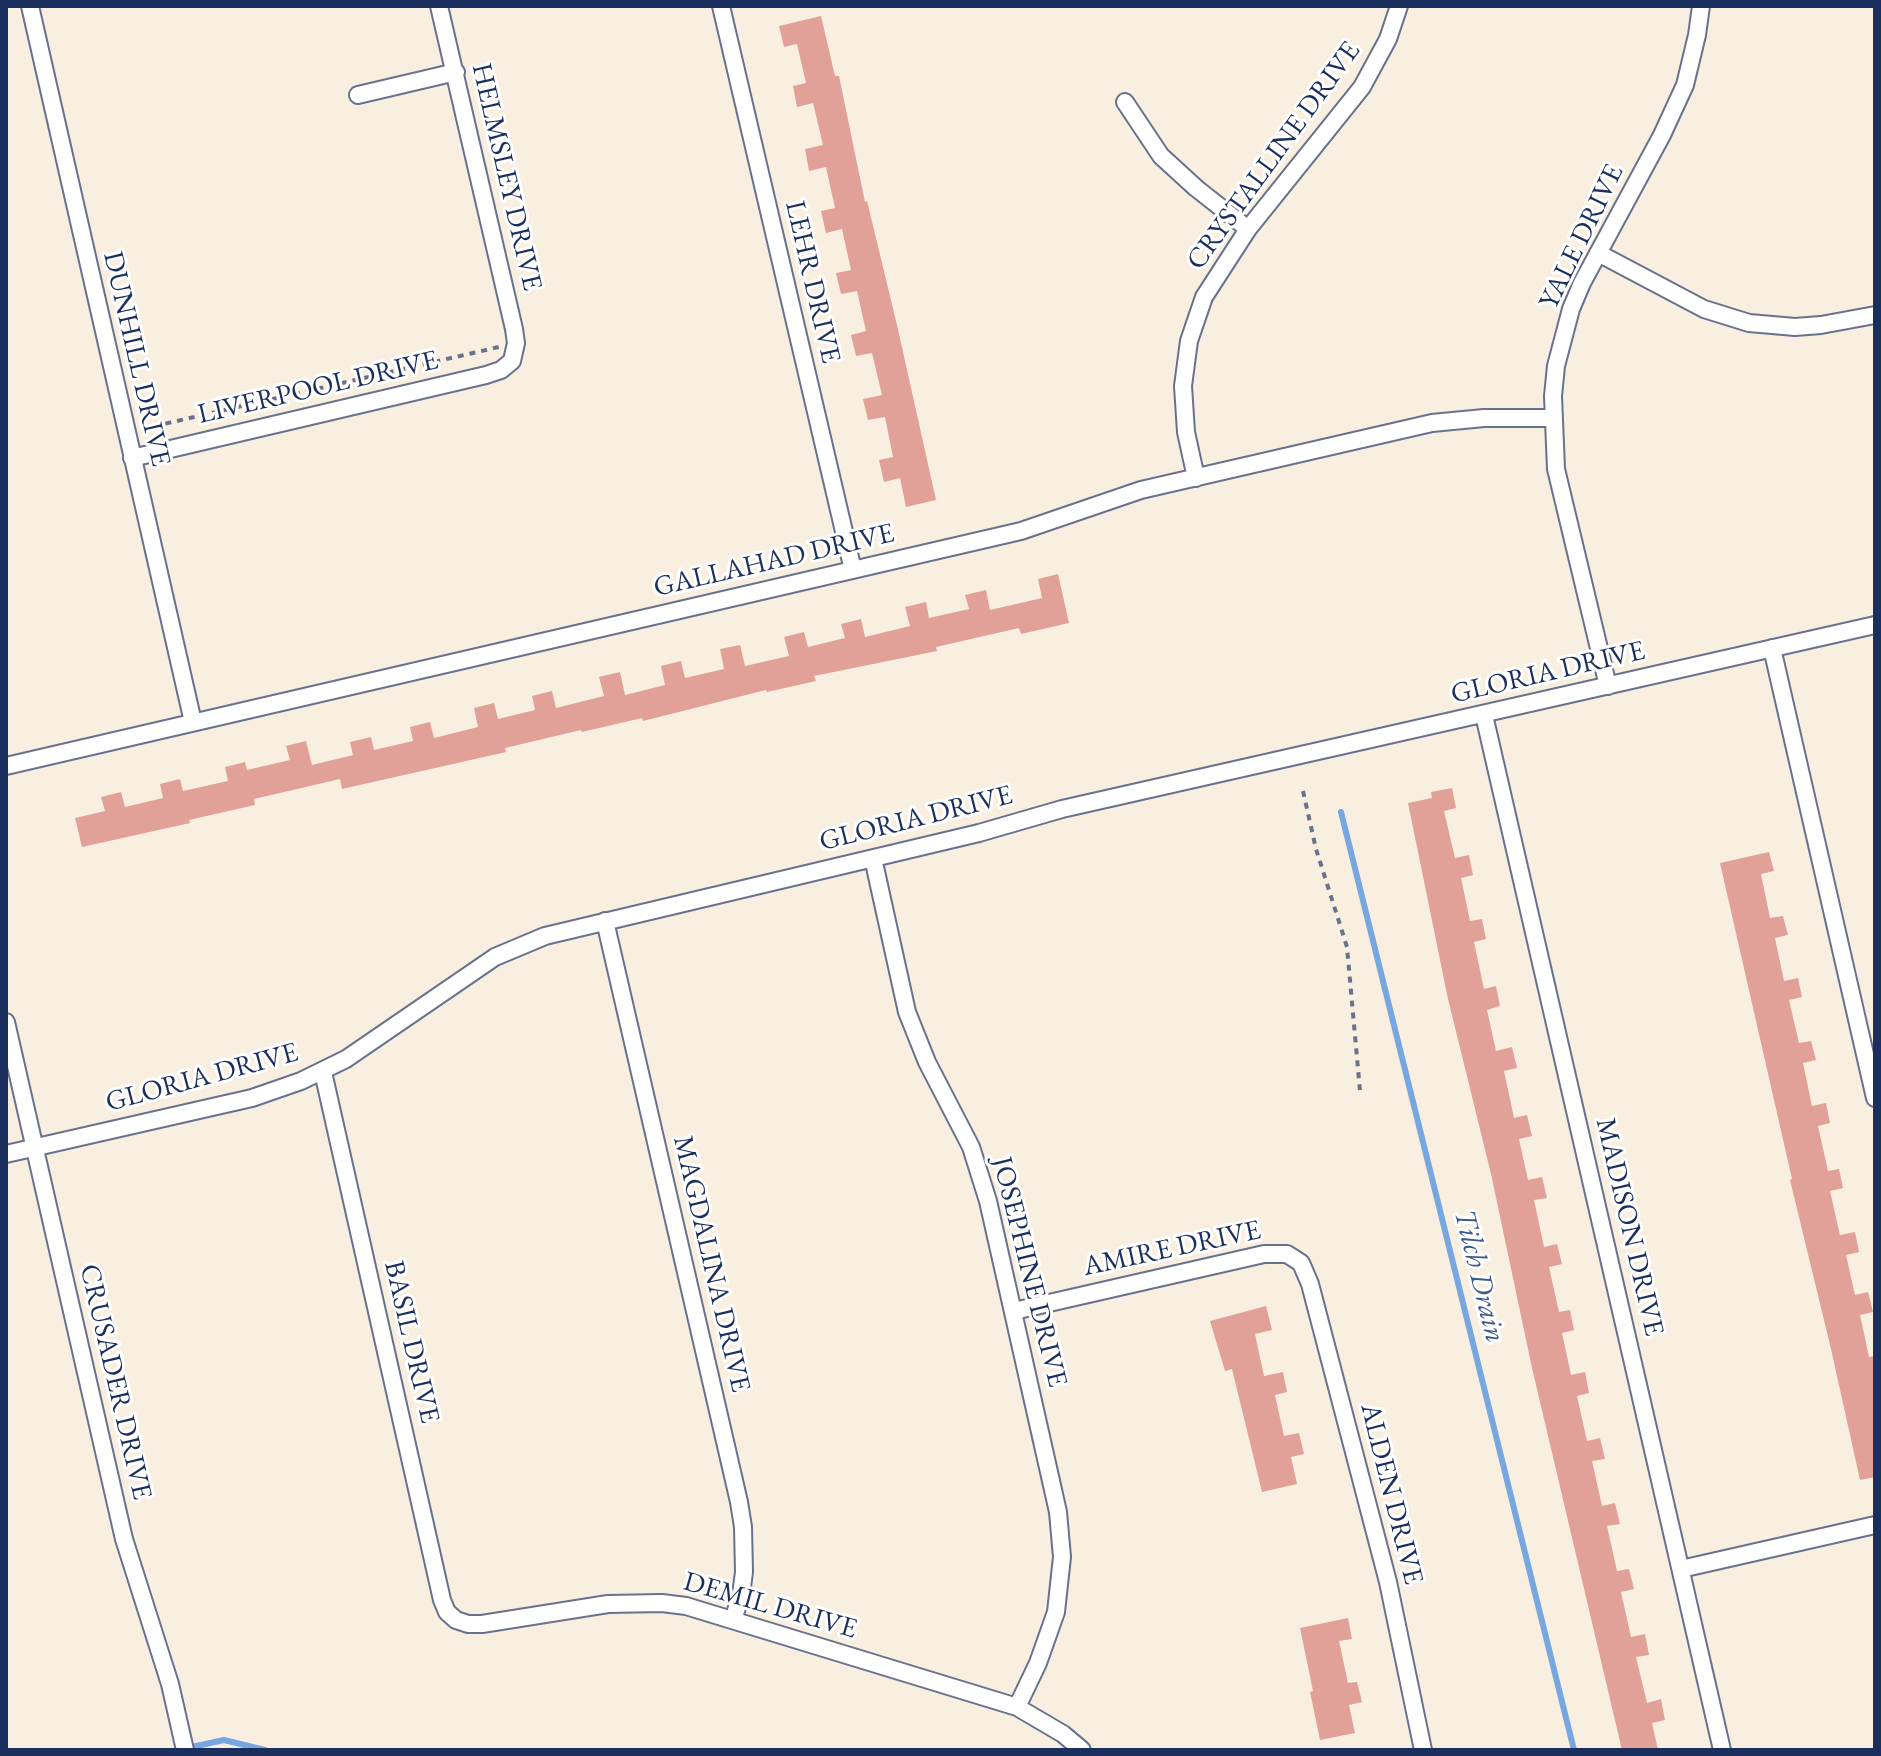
<!DOCTYPE html>
<html>
<head>
<meta charset="utf-8">
<style>
	body { margin:0 }
	#map { position:relative; width:1881px; height:1756px; overflow:hidden; background:#f8efe0; font-family:"EB Garamond",serif }
	canvas { display:block }
	.frame { position:absolute; inset:0; border:8px solid #1b2f5e; pointer-events:none }
</style>
</head>
<body>
<div id="map">
<canvas width="1881" height="1756"></canvas>
<div class="frame"></div>
</div>
<script>
const c = document.querySelector('canvas').getContext('2d');
c.lineJoin = 'round';
function poly(rows) {
  const path = new Path2D();
  for (const r of rows) {
    path.moveTo(r[0], r[1]);
    for (let i = 2; i < r.length; i += 2) path.lineTo(r[i], r[i + 1]);
  }
  return path;
}
function stroke(path, color, width, dash) {
  c.strokeStyle = color;
  c.lineWidth = width;
  c.lineCap = dash ? 'butt' : 'round';
  c.setLineDash(dash || []);
  c.stroke(path);
}
function fillPath(path, color) {
  c.fillStyle = color;
  c.fill(path, 'evenodd');
}
function drawText(font, color, halo, rows, align = 'center') {
  c.font = font + ' "EB Garamond",serif';
  c.lineWidth = 6;
  c.setLineDash([]);
  c.textBaseline = 'middle';
  c.strokeStyle = halo;
  c.fillStyle = color;
  for (const [text, x, y, turn = 0] of rows) {
    c.save();
    c.translate(x, y);
    c.rotate((+turn || 0) * Math.PI / 180);
    c.textAlign = isNaN(turn) ? turn : align;
    if (halo) c.strokeText(text, 0, 0);
    c.fillText(text, 0, 0);
    c.restore();
  }
}
stroke(poly([
	[1341,812,1574,1750],
	[187,1748,224,1740,265,1750]
]), '#77a7e1', 6);
fillPath(poly([
	[821,16,835,76,839,76,865,202,867,201,897,325,936,500,906,507,900,478,884,482,879,460,893,457,885,417,868,420,863,399,882,395,872,353,856,356,851,335,866,331,857,291,841,294,836,273,851,270,842,229,826,233,821,211,835,208,826,167,809,171,805,149,823,145,813,103,797,107,793,86,806,83,797,44,784,47,779,26],
	[1058,574,1069,623,1021,634,1019,628,936,647,937,651,814,676,816,681,767,692,766,690,643,721,642,718,582,732,581,730,505,748,506,752,342,789,340,779,254,799,255,805,189,820,190,823,82,847,75,818,105,811,101,797,121,792,125,807,163,798,160,784,180,779,183,791,228,781,225,767,245,762,247,770,290,760,286,746,306,741,312,765,353,755,350,742,371,737,374,750,413,741,410,727,430,722,434,738,478,727,474,708,494,703,498,719,535,710,532,696,552,691,556,708,604,696,599,677,620,672,625,695,665,685,661,666,681,661,685,678,724,669,720,649,740,645,745,666,789,656,784,637,804,632,808,647,845,638,841,624,861,619,865,637,910,626,905,607,926,602,929,618,969,609,965,595,986,590,990,610,1042,598,1038,579],
	[1452,788,1456,808,1444,811,1455,858,1469,855,1473,875,1461,878,1470,921,1482,919,1486,939,1474,942,1484,989,1496,986,1500,1006,1487,1010,1496,1051,1512,1047,1517,1068,1504,1071,1514,1118,1527,1115,1532,1136,1519,1139,1528,1180,1542,1177,1547,1198,1534,1200,1544,1247,1557,1244,1562,1264,1549,1267,1559,1312,1570,1310,1574,1330,1562,1333,1571,1375,1585,1372,1589,1393,1577,1396,1587,1441,1600,1438,1605,1459,1592,1461,1602,1506,1615,1503,1620,1524,1607,1526,1617,1571,1629,1569,1634,1589,1621,1592,1631,1637,1645,1634,1649,1655,1636,1657,1647,1703,1661,1699,1665,1720,1652,1723,1658,1750,1622,1750,1532,1368,1491,1174,1448,999,1408,803,1432,798,1431,792],
	[1769,852,1774,871,1761,874,1770,918,1783,916,1788,935,1775,938,1784,981,1798,978,1802,997,1789,1000,1799,1043,1811,1041,1816,1060,1803,1063,1812,1106,1826,1103,1830,1123,1818,1126,1828,1171,1839,1169,1843,1188,1830,1191,1840,1235,1855,1232,1859,1252,1846,1255,1855,1295,1868,1292,1873,1312,1860,1315,1869,1357,1875,1356,1875,1477,1860,1480,1831,1349,1790,1180,1792,1179,1720,863],
	[1266,1306,1272,1330,1255,1334,1264,1376,1283,1372,1287,1392,1275,1395,1284,1436,1299,1433,1304,1454,1291,1457,1297,1484,1262,1492,1232,1369,1225,1371,1210,1321],
	[1348,1618,1352,1639,1339,1641,1348,1683,1357,1682,1362,1702,1349,1705,1355,1733,1320,1740,1310,1692,1313,1691,1300,1628]
]), '#e2a198');
const minor = poly([
	[30,6,193,722],
	[721,6,853,570],
	[358,95,456,72],
	[1125,102,1161,156,1196,188,1248,229],
	[1598,253,1704,309,1749,323,1795,327,1821,325,1875,315],
	[132,458,486,375,501,370,512,361,516,343,514,329,439,6],
	[1196,478,1186,432,1183,386,1189,341,1204,297,1248,229,1362,87,1388,39,1399,6],
	[1772,648,1875,1098],
	[1608,686,1556,469,1553,396,1556,366,1571,309,1582,283,1662,135,1685,85,1697,35,1701,6],
	[1484,715,1722,1750],
	[6,766,1021,531,1141,490,1432,423,1484,418,1553,418],
	[873,858,907,1012,927,1062,971,1147,988,1201,1058,1512,1062,1557,1056,1612,1038,1663,1017,1707],
	[605,921,739,1502,743,1527,744,1572,741,1595,733,1620],
	[6,1022,124,1539,170,1684,185,1750],
	[323,1072,442,1600,447,1612,456,1620,468,1624,482,1624,608,1604,662,1603,686,1606,1017,1707,1063,1734,1082,1750],
	[6,1154,252,1098,301,1081,346,1059,495,957,545,936,979,833,1062,809,1875,625],
	[1014,1311,1264,1254,1287,1254,1301,1263,1310,1284,1388,1582,1423,1750],
	[1681,1569,1875,1525]
]);
stroke(minor, '#68728c', 20);
stroke(poly([
	[142,429,499,347],
	[1303,791,1316,849,1347,947,1360,1091]
]), '#68728c', 4, [6, 6]);
stroke(minor, '#fff', 16);
drawText('28px', '#1b2f5e', '#fff', [
	["CRYSTALLINE DRIVE",1274,156,-54],
	["HELMSLEY DRIVE",506,177,77],
	["YALE DRIVE",1582,237,-64],
	["LEHR DRIVE",812,282,77],
	["DUNHILL DRIVE",136,359,77],
	["LIVERPOOL DRIVE",318,388,-13],
	["GALLAHAD DRIVE",774,561,-13],
	["GLORIA DRIVE",1548,673,-13],
	["GLORIA DRIVE",916,819,-14],
	["GLORIA DRIVE",202,1078,-15],
	["MADISON DRIVE",1629,1227,77],
	["AMIRE DRIVE",1172,1249,-12],
	["MAGDALINA DRIVE",711,1264,77],
	["JOSEPHINE DRIVE",1029,1272,76],
	["BASIL DRIVE",411,1342,77],
	["CRUSADER DRIVE",115,1382,77],
	["ALDEN DRIVE",1391,1494,76],
	["DEMIL DRIVE",770,1606,16]
]);
drawText('italic 30px', '#3b598c', '#fff', [
	["Tilch Drain",1479,1276,76]
]);
</script>
</body>
</html>
